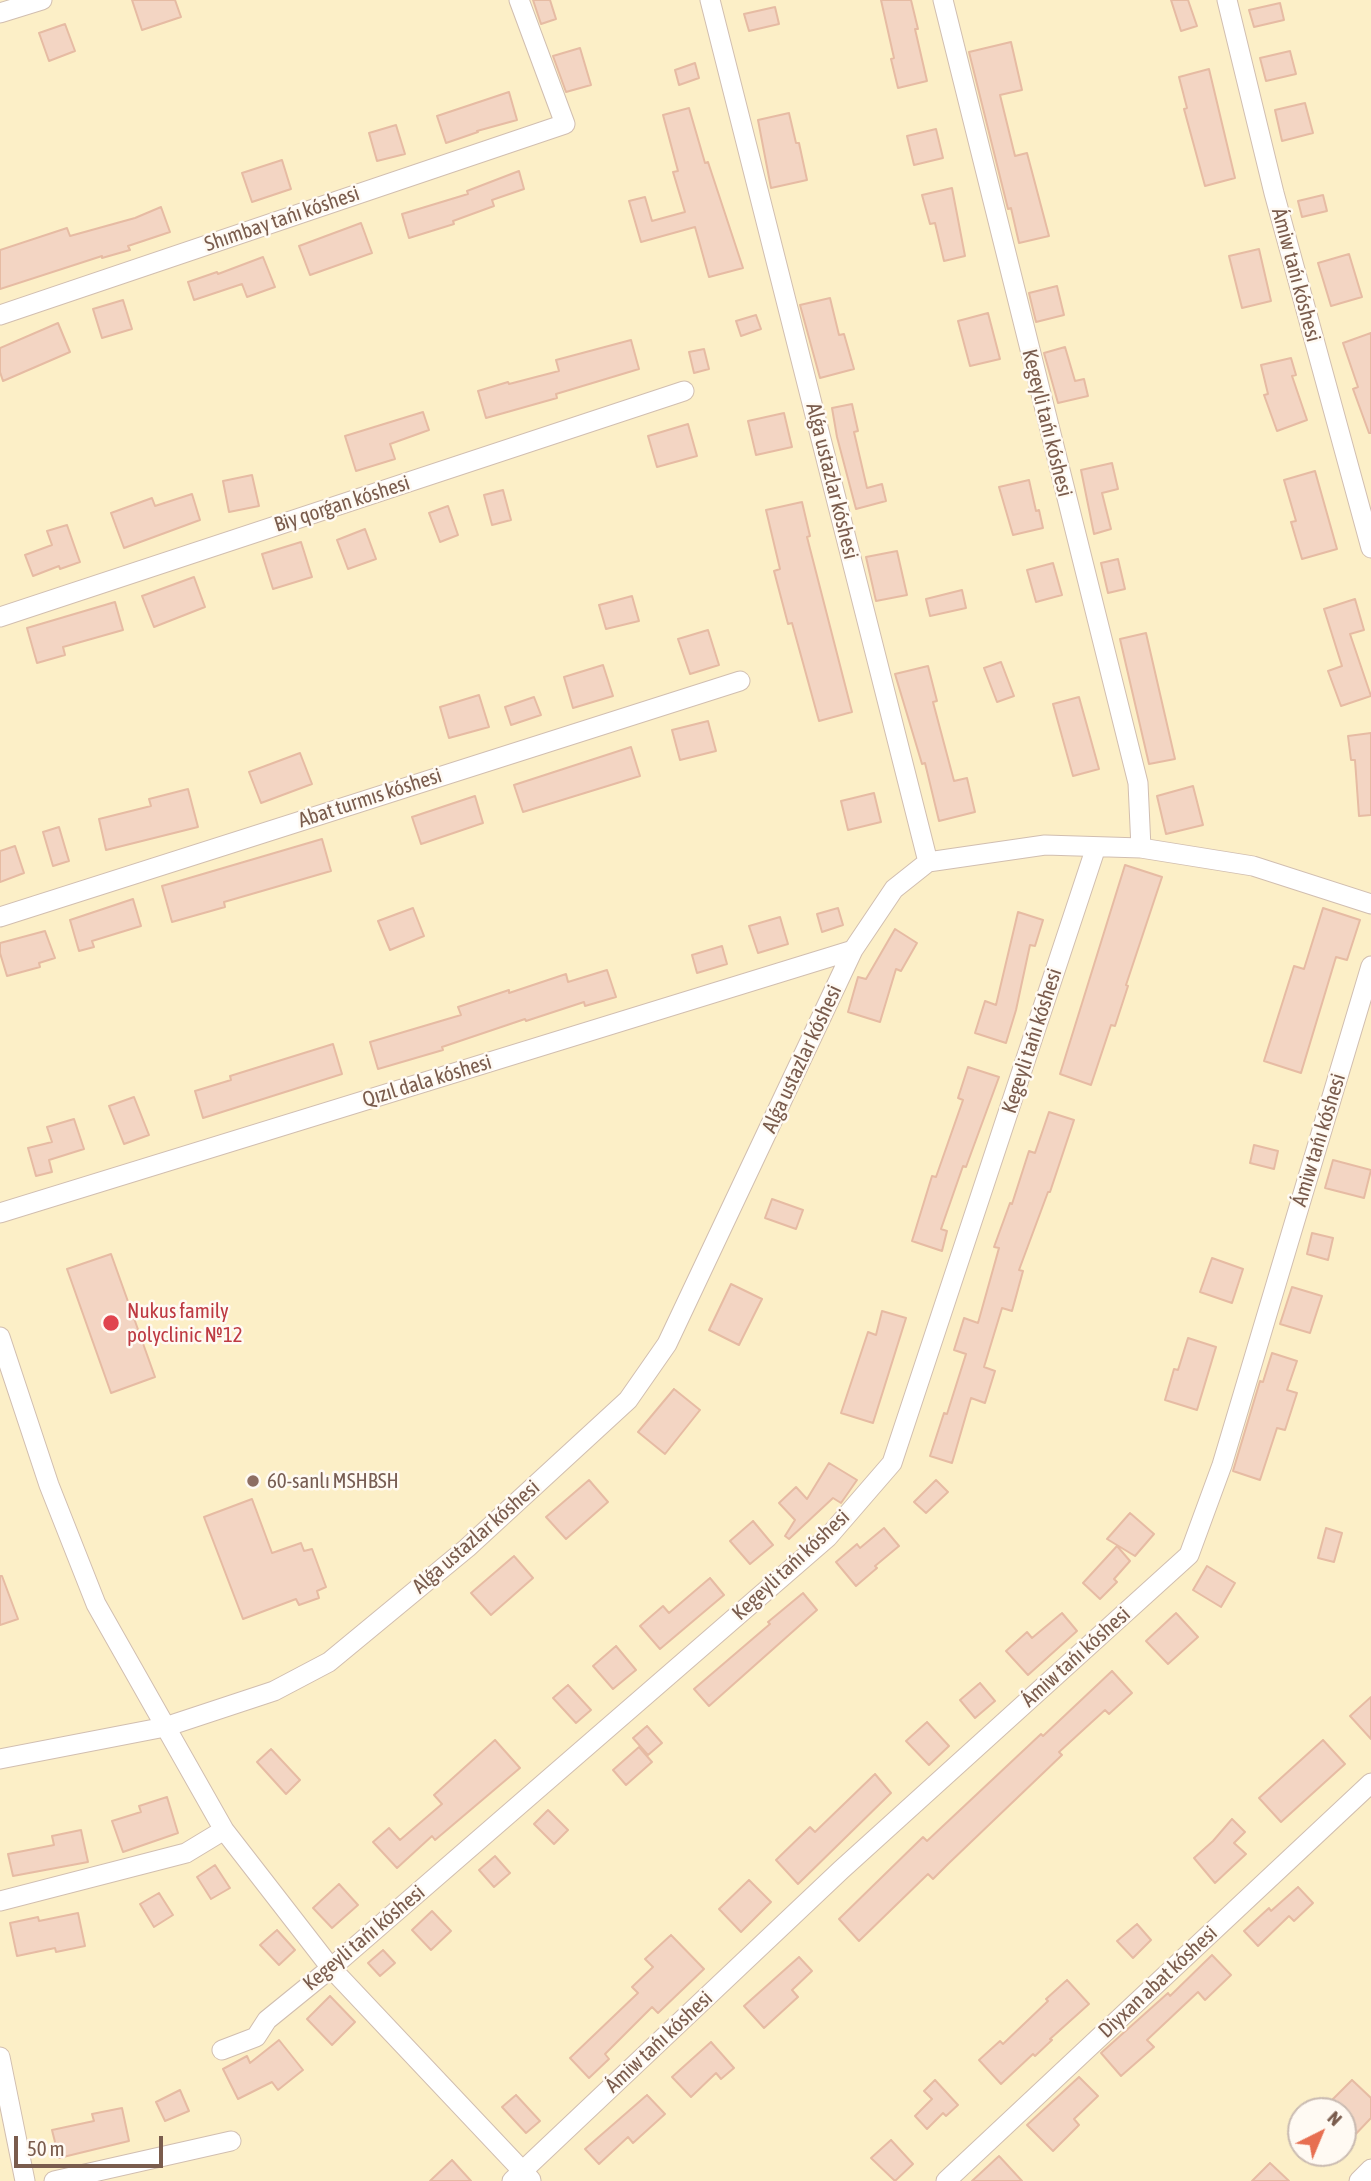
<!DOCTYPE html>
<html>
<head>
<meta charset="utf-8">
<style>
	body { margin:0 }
	#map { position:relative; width:1371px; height:2181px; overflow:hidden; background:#fdf6ec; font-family:"Asap Condensed",sans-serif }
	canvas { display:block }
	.north { position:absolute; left:1287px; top:2097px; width:70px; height:70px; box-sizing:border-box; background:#fffaf3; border:2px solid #cabbb1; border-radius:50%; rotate:43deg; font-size:19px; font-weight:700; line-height:28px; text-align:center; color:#7a5c4d }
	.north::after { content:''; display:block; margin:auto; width:24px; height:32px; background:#e76f51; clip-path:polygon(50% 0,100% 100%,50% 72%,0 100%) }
	.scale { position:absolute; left:14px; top:2136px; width:149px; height:32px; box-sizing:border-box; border:4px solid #7a5c4d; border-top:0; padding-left:9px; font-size:21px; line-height:24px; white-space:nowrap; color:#7a5c4d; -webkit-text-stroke:5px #fffaf3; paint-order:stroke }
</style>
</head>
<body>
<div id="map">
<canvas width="1371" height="2181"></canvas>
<div class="north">N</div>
<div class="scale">50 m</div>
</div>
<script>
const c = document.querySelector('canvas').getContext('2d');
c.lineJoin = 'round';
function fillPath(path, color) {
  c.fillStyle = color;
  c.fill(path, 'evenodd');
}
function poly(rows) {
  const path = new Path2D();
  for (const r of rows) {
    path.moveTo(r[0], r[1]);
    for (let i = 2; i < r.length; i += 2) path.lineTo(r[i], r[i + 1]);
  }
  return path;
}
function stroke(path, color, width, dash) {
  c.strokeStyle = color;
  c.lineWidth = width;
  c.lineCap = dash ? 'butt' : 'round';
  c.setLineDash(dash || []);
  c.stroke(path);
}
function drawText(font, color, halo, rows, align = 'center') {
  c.font = font + ' "Asap Condensed",sans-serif';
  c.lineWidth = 5;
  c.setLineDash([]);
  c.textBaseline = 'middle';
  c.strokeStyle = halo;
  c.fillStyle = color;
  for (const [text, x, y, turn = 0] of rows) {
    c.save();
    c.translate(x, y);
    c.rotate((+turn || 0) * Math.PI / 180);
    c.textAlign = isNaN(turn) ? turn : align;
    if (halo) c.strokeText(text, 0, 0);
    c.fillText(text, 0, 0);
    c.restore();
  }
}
fillPath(poly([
	[0,0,1371,0,1371,2181,0,2181],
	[1301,2111,1343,2111,1343,2153,1301,2153]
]), '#fcefc7');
const building = poly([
	[132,0,175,0,181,17,142,30,132,0],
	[533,0,550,0,556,19,541,24,533,0],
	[881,0,911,0,918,29,915,29,927,81,898,88,891,59,894,58,881,0],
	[1171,0,1188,0,1197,26,1181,31,1171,0],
	[1280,3,1284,20,1254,27,1249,10,1280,3],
	[775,7,779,24,749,31,744,14,775,7],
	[65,24,75,51,49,61,39,33,65,24],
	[1011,42,1022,90,1000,95,1015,156,1027,153,1049,236,1019,243,1011,208,1008,209,969,52,1011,42],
	[580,48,591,85,566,92,553,56,580,48],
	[1290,51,1296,74,1266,81,1260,58,1290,51],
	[695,63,699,78,679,85,675,70,695,63],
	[1209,69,1235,178,1205,186,1184,109,1187,108,1179,77,1209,69],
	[509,92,517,120,477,131,478,132,446,143,437,116,509,92],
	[1305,103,1313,133,1282,141,1275,110,1305,103],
	[689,108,705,163,708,162,743,268,709,277,695,227,641,242,629,201,645,197,652,221,685,212,673,172,678,171,663,115,689,108],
	[789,113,796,143,799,143,807,180,771,188,758,120,789,113],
	[396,125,405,154,377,161,369,133,396,125],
	[936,129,943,158,914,165,907,136,936,129],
	[282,160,291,189,252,202,242,173,282,160],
	[519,171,524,189,492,200,494,206,453,221,454,224,409,238,402,214,468,194,467,191,519,171],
	[952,188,965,256,944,261,935,223,930,224,922,195,952,188],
	[1323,195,1327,211,1302,217,1298,201,1323,195],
	[161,207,170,232,128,246,130,250,102,258,102,256,0,289,0,250,67,228,70,236,135,218,161,207],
	[361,223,372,253,310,275,299,246,361,223],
	[1259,249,1271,301,1242,308,1229,256,1259,249],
	[1349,254,1362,297,1331,306,1318,263,1349,254],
	[263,257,275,287,247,297,242,284,194,300,188,282,217,272,218,274,263,257],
	[1057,286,1064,315,1036,322,1029,293,1057,286],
	[830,298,839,335,844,334,854,369,820,378,800,305,830,298],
	[123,300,132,329,102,338,93,309,123,300],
	[988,313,1000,359,970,366,958,321,988,313],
	[756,315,761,329,741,336,736,321,756,315],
	[58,323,70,352,3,381,0,372,0,348,58,323],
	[1371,333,1371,433,1369,433,1353,389,1358,387,1343,343,1371,333],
	[631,340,639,369,556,394,557,398,486,418,478,391,508,382,509,384,559,371,556,360,631,340],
	[1065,347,1075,381,1084,379,1088,396,1058,403,1044,353,1065,347],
	[704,349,709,369,694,373,689,352,704,349],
	[1291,358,1296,375,1292,376,1307,420,1277,431,1264,395,1268,394,1261,365,1291,358],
	[852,404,858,431,854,432,867,488,882,484,886,501,856,509,837,437,832,408,852,404],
	[423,412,429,430,390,444,395,459,356,471,345,436,423,412],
	[784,413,792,447,756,455,748,421,784,413],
	[688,424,697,456,657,467,648,436,688,424],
	[1112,463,1118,489,1102,493,1111,529,1094,534,1081,470,1112,463],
	[1315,471,1337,549,1302,559,1291,522,1296,521,1284,480,1315,471],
	[252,475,259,506,229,512,223,481,252,475],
	[1029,480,1036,511,1039,510,1043,528,1013,535,999,487,1029,480],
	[503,490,511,520,492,525,484,495,503,490],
	[192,494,200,520,124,548,111,513,152,498,155,506,192,494],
	[802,502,810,536,807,537,852,712,819,721,792,623,788,624,774,571,780,569,766,510,802,502],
	[448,506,458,535,440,542,429,513,448,506],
	[67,525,80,562,60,569,59,566,33,576,25,555,52,545,47,531,67,525],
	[365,529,376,559,348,569,337,540,365,529],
	[301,542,312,577,273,589,262,554,301,542],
	[897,551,907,595,876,601,866,557,897,551],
	[1118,559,1125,589,1108,593,1101,563,1118,559],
	[1053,563,1062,595,1036,602,1027,570,1053,563],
	[194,577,205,607,154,627,142,596,194,577],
	[962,590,966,608,930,616,926,599,962,590],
	[632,596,639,621,606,629,599,605,632,596],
	[1355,599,1364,630,1350,634,1371,696,1341,706,1328,671,1342,666,1324,609,1355,599],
	[115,602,123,630,63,647,65,655,37,663,27,628,115,602],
	[708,630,719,665,690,674,678,639,708,630],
	[1146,633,1175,759,1149,764,1120,639,1146,633],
	[1001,662,1014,696,997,702,984,668,1001,662],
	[603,665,613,696,573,708,564,677,603,665],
	[928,666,937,701,933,702,954,781,967,778,975,812,939,821,925,763,922,764,895,674,928,666],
	[479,695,489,727,449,738,440,707,479,695],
	[534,697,541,715,511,725,505,707,534,697],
	[1079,697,1099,769,1073,776,1053,704,1079,697],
	[708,721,716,751,680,760,672,730,708,721],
	[1371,733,1371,815,1359,816,1355,760,1351,760,1348,736,1371,733],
	[631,747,640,776,523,812,514,785,631,747],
	[300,753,312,784,261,803,249,772,300,753],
	[1193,786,1203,825,1166,834,1157,796,1193,786],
	[188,789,198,827,106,850,99,819,151,806,149,799,188,789],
	[874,793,881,822,848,830,841,801,874,793],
	[475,796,483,823,421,844,412,817,475,796],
	[59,827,69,861,53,866,43,832,59,827],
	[322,839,331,871,224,902,225,907,172,922,162,886,322,839],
	[15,846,24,873,0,882,0,851,15,846],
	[1125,865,1162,877,1126,985,1128,986,1115,1026,1111,1025,1091,1085,1060,1074,1125,865],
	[133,899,141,926,92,941,94,947,79,951,70,920,133,899],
	[413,908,424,936,390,950,378,921,413,908],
	[838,908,843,925,822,932,817,914,838,908],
	[1323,908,1360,920,1347,960,1336,957,1301,1073,1264,1061,1294,966,1304,969,1323,908],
	[1018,912,1043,920,1035,946,1030,945,1016,1010,1006,1043,975,1033,985,1001,996,1005,1018,912],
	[780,917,788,944,758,953,749,926,780,917],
	[895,929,917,943,901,971,896,969,880,1022,848,1012,858,977,866,979,895,929],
	[45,931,55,958,39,963,40,967,7,976,0,953,0,943,45,931],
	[722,946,727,964,697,973,692,955,722,946],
	[607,970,616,997,585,1006,584,1002,526,1021,525,1019,442,1047,443,1050,378,1069,370,1042,461,1015,458,1007,509,990,509,993,566,974,568,982,607,970],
	[333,1044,342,1074,203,1118,195,1091,231,1080,230,1076,333,1044],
	[968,1067,999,1077,966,1167,963,1166,941,1229,947,1231,942,1251,912,1241,932,1176,936,1177,963,1100,958,1098,968,1067],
	[134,1097,149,1135,124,1144,109,1106,134,1097],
	[1049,1112,1074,1120,1050,1192,1048,1192,1019,1270,1023,1271,1012,1311,1002,1308,984,1367,995,1371,985,1403,971,1398,952,1463,930,1456,944,1413,947,1414,966,1354,954,1350,964,1318,978,1323,999,1248,994,1247,1010,1203,1012,1204,1029,1151,1035,1153,1049,1112],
	[74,1119,84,1149,49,1160,52,1172,36,1176,28,1148,52,1142,47,1127,74,1119],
	[1254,1145,1278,1151,1274,1169,1250,1163,1254,1145],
	[1333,1160,1371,1170,1364,1198,1325,1188,1333,1160],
	[772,1199,803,1210,796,1229,765,1218,772,1199],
	[1312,1233,1333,1238,1328,1260,1307,1254,1312,1233],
	[111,1254,155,1377,111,1393,67,1269,111,1254],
	[1212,1258,1243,1269,1232,1303,1200,1292,1212,1258],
	[731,1284,762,1299,739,1345,709,1330,731,1284],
	[1292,1287,1322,1296,1310,1333,1280,1324,1292,1287],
	[882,1311,906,1318,873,1423,841,1413,868,1332,876,1335,882,1311],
	[1188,1338,1216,1347,1197,1410,1165,1400,1174,1369,1178,1370,1188,1338],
	[1272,1353,1297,1361,1287,1390,1297,1393,1285,1430,1277,1428,1260,1480,1233,1471,1260,1381,1263,1382,1272,1353],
	[674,1389,700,1410,665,1454,638,1432,674,1389],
	[829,1463,857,1480,841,1503,833,1498,789,1539,785,1536,795,1520,779,1503,796,1487,807,1499,829,1463],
	[589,1480,608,1502,566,1539,546,1517,589,1480],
	[936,1480,948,1492,926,1513,914,1502,936,1480],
	[252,1499,272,1553,301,1543,304,1551,312,1549,326,1587,317,1591,319,1598,299,1605,296,1599,243,1619,204,1517,252,1499],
	[1130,1513,1154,1534,1135,1556,1107,1539,1130,1513],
	[753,1521,773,1545,750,1564,730,1541,753,1521],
	[884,1528,899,1546,875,1566,877,1568,856,1586,836,1562,857,1544,860,1548,884,1528],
	[1326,1528,1342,1533,1334,1562,1318,1558,1326,1528],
	[1117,1546,1130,1561,1114,1579,1117,1582,1100,1599,1083,1583,1117,1546],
	[514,1556,533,1578,491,1615,471,1593,514,1556],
	[1207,1566,1235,1583,1221,1607,1193,1590,1207,1566],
	[0,1576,2,1576,18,1619,0,1625,0,1576],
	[710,1578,724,1595,660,1649,640,1626,663,1606,669,1613,710,1578],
	[803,1593,817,1610,709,1706,694,1689,770,1624,768,1622,803,1593],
	[1062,1613,1077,1631,1028,1675,1006,1651,1027,1632,1032,1638,1062,1613],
	[1176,1613,1198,1637,1168,1664,1146,1641,1176,1613],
	[616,1646,636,1670,613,1689,593,1666,616,1646],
	[1112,1671,1132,1693,1109,1714,1105,1710,1059,1752,1062,1755,948,1864,933,1879,928,1874,859,1941,839,1919,923,1837,927,1841,1041,1734,1043,1736,1112,1671],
	[980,1683,995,1701,975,1718,960,1700,980,1683],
	[568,1685,591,1710,576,1723,553,1698,568,1685],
	[1371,1697,1371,1739,1350,1716,1371,1697],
	[927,1722,949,1746,929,1765,906,1741,927,1722],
	[647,1726,662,1743,648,1755,633,1738,647,1726],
	[495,1740,520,1768,435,1840,432,1836,397,1868,373,1842,389,1828,400,1840,442,1804,434,1795,495,1740],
	[1323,1740,1345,1764,1281,1822,1259,1798,1323,1740],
	[639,1747,652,1762,626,1785,613,1770,639,1747],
	[271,1749,300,1780,286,1794,257,1762,271,1749],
	[875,1774,891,1793,798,1884,776,1860,810,1827,815,1832,875,1774],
	[167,1797,178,1833,123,1852,112,1821,141,1812,139,1806,167,1797],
	[548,1810,568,1830,554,1844,534,1824,548,1810],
	[1232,1819,1245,1832,1234,1843,1246,1854,1215,1883,1194,1858,1213,1841,1232,1819],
	[81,1830,88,1862,13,1876,8,1854,54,1845,52,1836,81,1830],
	[495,1856,510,1873,494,1887,479,1870,495,1856],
	[215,1865,230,1888,211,1899,197,1877,215,1865],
	[749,1880,771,1902,741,1932,719,1909,749,1880],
	[339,1884,358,1905,332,1928,313,1908,339,1884],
	[1298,1887,1313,1903,1294,1921,1289,1916,1258,1946,1244,1931,1269,1908,1271,1911,1298,1887],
	[159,1893,173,1915,154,1927,140,1904,159,1893],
	[432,1911,451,1931,431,1950,412,1930,432,1911],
	[78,1913,85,1946,56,1952,55,1948,17,1956,10,1923,38,1917,39,1921,78,1913],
	[1137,1924,1151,1940,1133,1958,1117,1941,1137,1924],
	[277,1930,295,1950,279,1965,260,1945,277,1930],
	[671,1935,704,1969,658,2013,652,2007,605,2054,609,2059,589,2078,570,2058,638,1993,632,1987,653,1967,645,1959,671,1935],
	[383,1950,395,1963,380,1976,368,1963,383,1950],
	[1212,1955,1231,1975,1205,2000,1198,1992,1147,2040,1154,2047,1121,2076,1101,2053,1168,1993,1170,1996,1212,1955],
	[799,1957,812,1971,792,1990,798,1997,764,2028,744,2006,799,1957],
	[1067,1980,1089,2004,1050,2039,1052,2040,1035,2056,1033,2054,1001,2084,979,2060,1000,2041,1003,2044,1048,2001,1046,1999,1067,1980],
	[330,1996,355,2022,332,2045,307,2019,330,1996],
	[279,2040,303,2070,278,2090,272,2082,238,2099,223,2069,247,2056,250,2063,279,2040],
	[711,2042,734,2068,721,2079,716,2073,691,2097,672,2077,711,2042],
	[1079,2077,1098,2096,1074,2119,1079,2125,1053,2151,1027,2125,1079,2077],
	[935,2080,958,2105,946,2116,943,2113,927,2129,915,2116,932,2099,924,2091,935,2080],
	[1352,2080,1371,2098,1371,2118,1351,2139,1343,2131,1343,2111,1321,2111,1352,2080],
	[180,2090,189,2111,165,2121,156,2102,180,2090],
	[516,2095,540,2121,526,2133,502,2107,516,2095],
	[647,2095,665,2114,633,2143,628,2137,599,2164,585,2149,647,2095],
	[122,2108,129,2141,59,2158,52,2130,94,2121,92,2114,122,2108],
	[891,2140,913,2164,895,2181,871,2158,891,2140],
	[999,2156,1022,2181,972,2181,999,2156],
	[452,2160,471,2181,430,2181,452,2160],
	[1270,2163,1289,2181,1252,2181,1270,2163]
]);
fillPath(building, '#f3d5c3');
stroke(building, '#e6bba3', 2);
const minor = poly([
	[710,0,928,862],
	[943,0,1138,783,1141,848],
	[1227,0,1274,193,1371,548],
	[0,13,42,0],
	[0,315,565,124,519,0],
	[0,617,684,391],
	[0,917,740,681],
	[0,1213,853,950],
	[0,1337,49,1485,96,1604,224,1830,331,1968,531,2180],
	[0,1759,165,1727,274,1691,329,1662,467,1548,628,1400,667,1344,853,950,894,889,928,862,1045,845,1141,848,1253,866,1371,904],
	[0,1901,186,1853,224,1830],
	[222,2050,256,2037,267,2020,331,1968,828,1537,892,1463,1096,847],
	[0,2057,25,2181],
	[54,2181,231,2141],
	[512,2181,841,1870,1189,1555,1222,1465,1371,966],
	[946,2181,1371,1783],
	[1359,2181,1371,2169]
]);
stroke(minor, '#d1beb0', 21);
stroke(minor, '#fff', 19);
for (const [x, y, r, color] of [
	[111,1323,9,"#e0444e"],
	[253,1481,7,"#8d6e63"]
]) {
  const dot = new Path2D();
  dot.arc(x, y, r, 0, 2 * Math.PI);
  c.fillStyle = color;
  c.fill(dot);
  stroke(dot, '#fffaf3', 2.5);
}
drawText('21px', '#7a5c4d', '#fffaf3', [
	["Shımbay tańı kóshesi",282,219,-19],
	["Ámiw tańı kóshesi",1296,275,75],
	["Kegeyli tańı kóshesi",1047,423,76],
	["Alǵa ustazlar kóshesi",832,481,76],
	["Biy qorǵan kóshesi",342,504,-18],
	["Abat turmıs kóshesi",370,798,-18],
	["Kegeyli tańı kóshesi",1032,1041,-72],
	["Alǵa ustazlar kóshesi",802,1059,-65],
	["Qızıl dala kóshesi",427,1081,-17],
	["Ámiw tańı kóshesi",1319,1140,-73],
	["Alǵa ustazlar kóshesi",476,1537,-41],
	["Kegeyli tańı kóshesi",791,1565,-43],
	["Ámiw tańı kóshesi",1076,1657,-42],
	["Kegeyli tańı kóshesi",364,1938,-40],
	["Diyxan abat kóshesi",1158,1982,-43],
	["Ámiw tańı kóshesi",659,2042,-43]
]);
drawText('21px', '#be3a42', '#fffaf3', [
	["Nukus family",127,1311],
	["polyclinic №12",127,1335]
], 'left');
drawText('21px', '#785e54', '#fffaf3', [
	["60-sanlı MSHBSH",267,1481]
], 'left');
</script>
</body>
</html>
